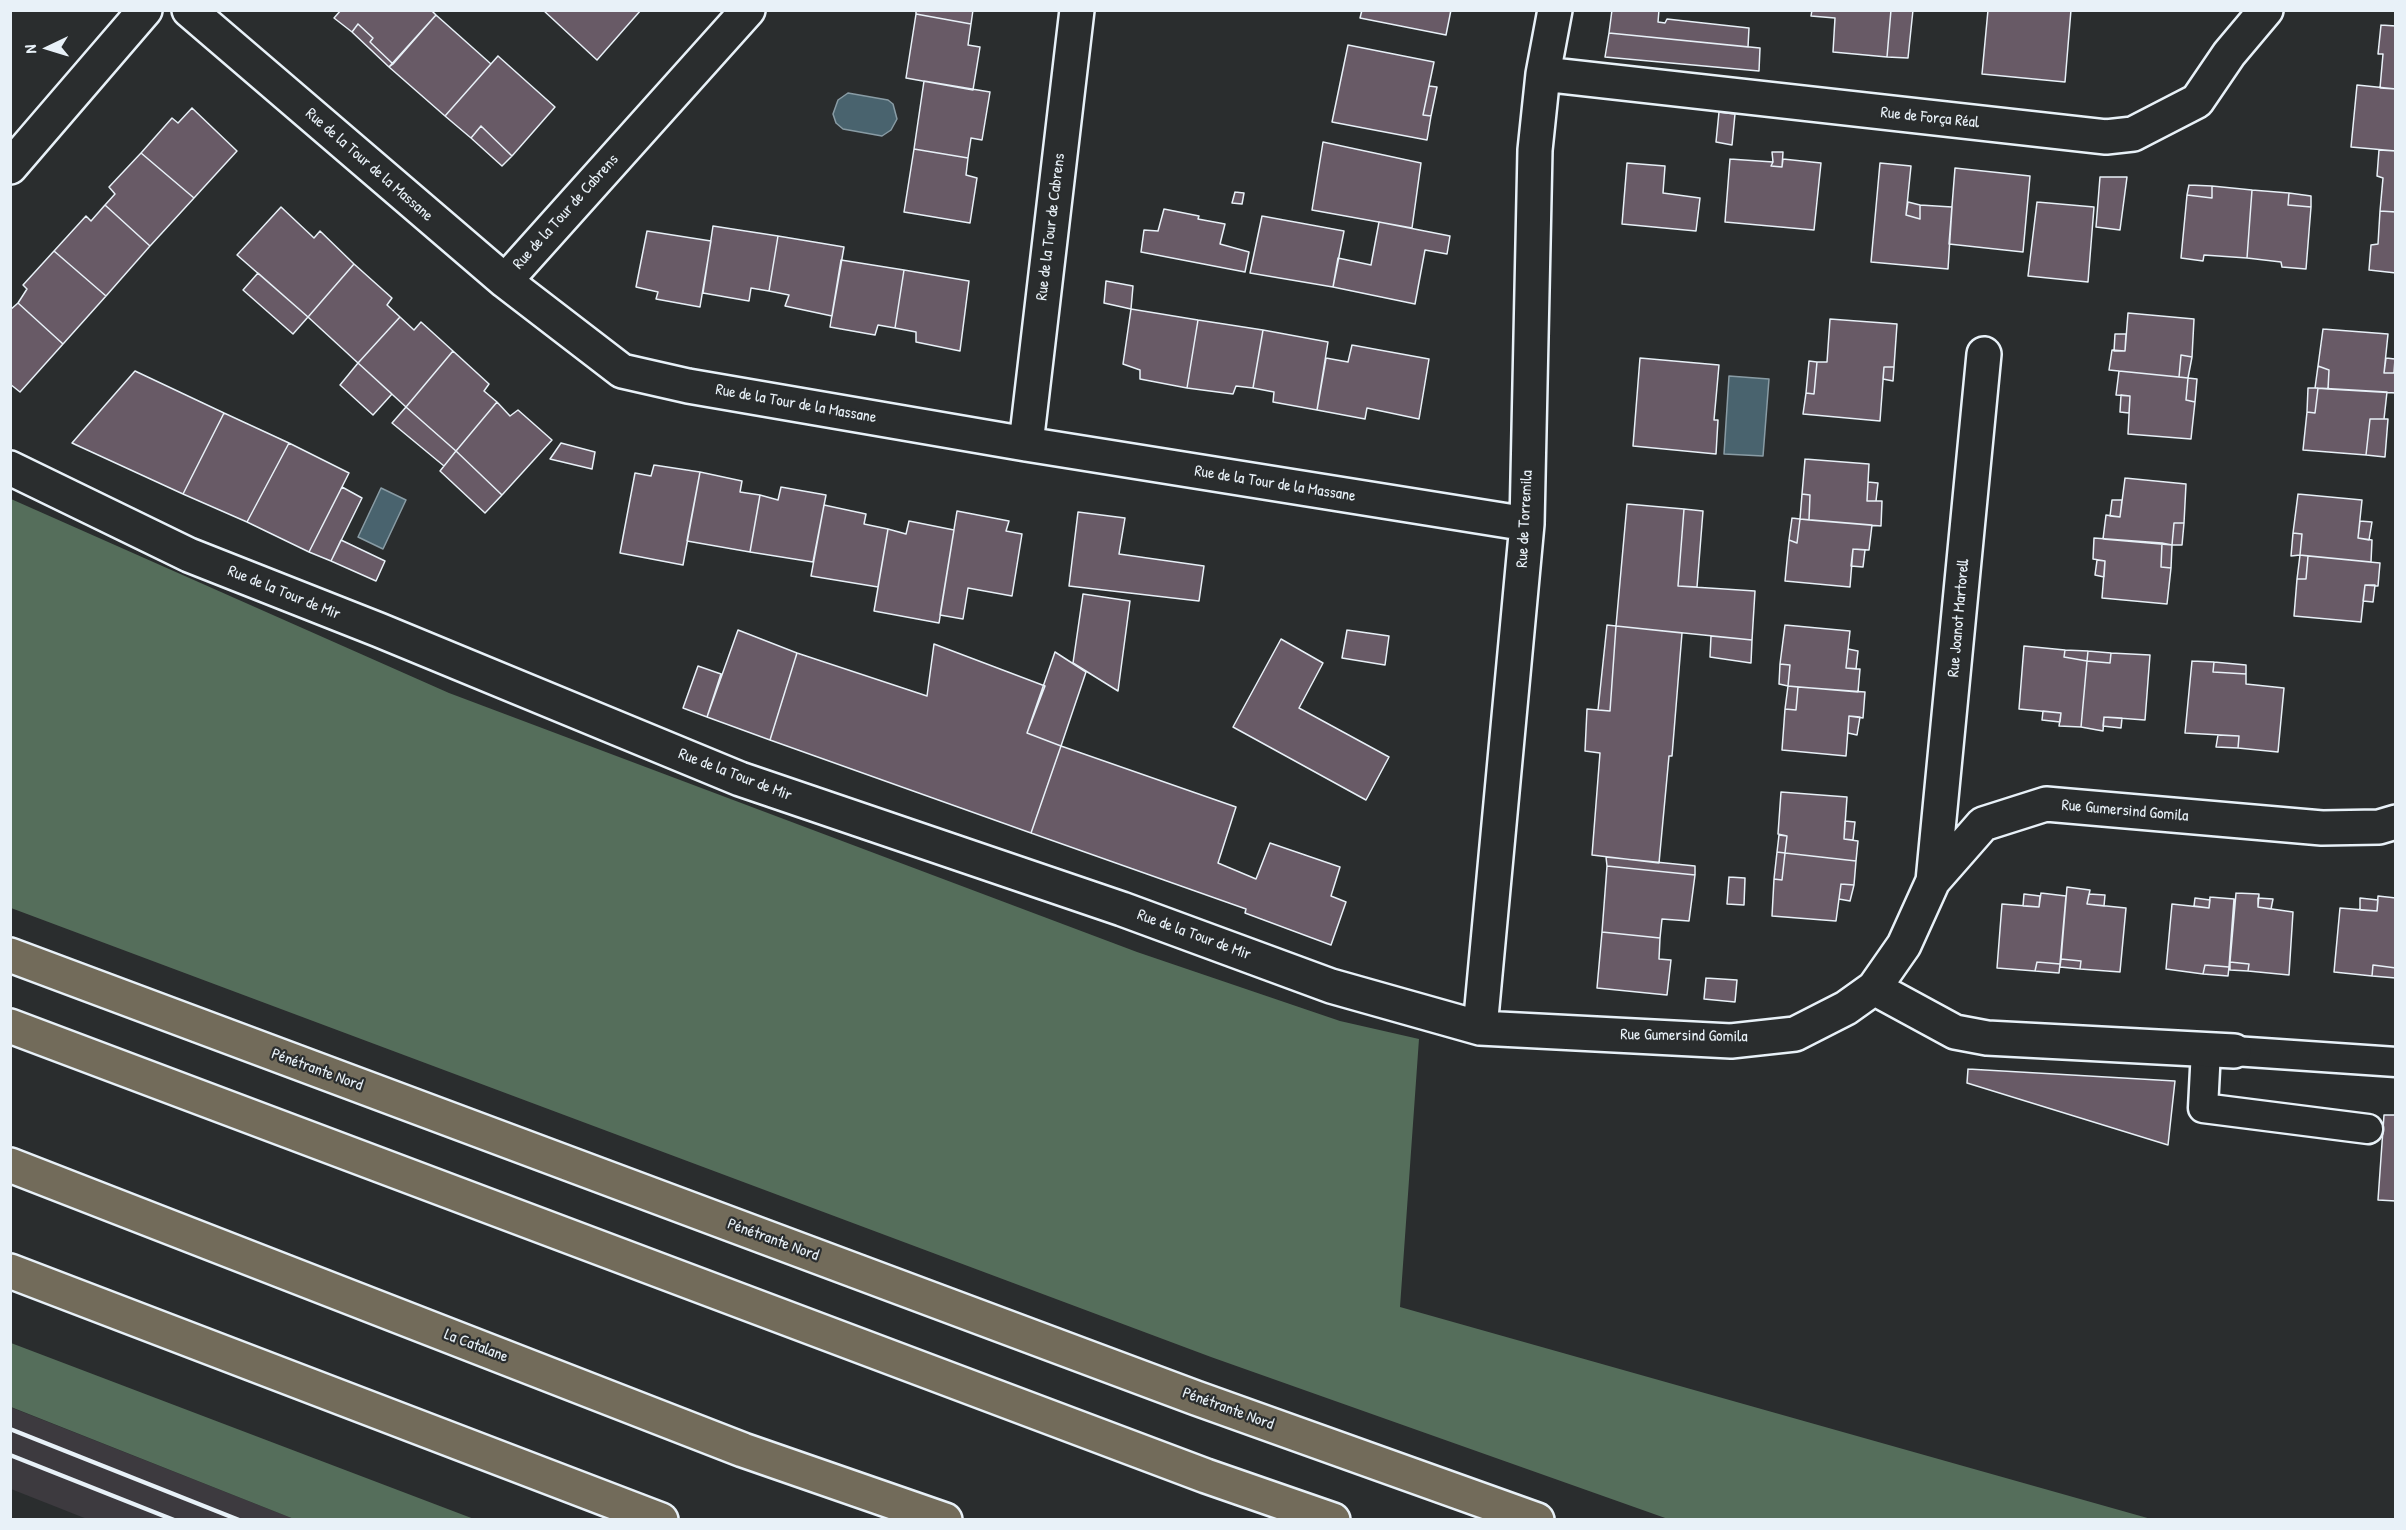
<!DOCTYPE html>
<html>
<head>
<meta charset="utf-8">
<style>
	body { margin:0 }
	#map { position:relative; width:2406px; height:1530px; overflow:hidden; background:#2a2d2e; font-family:"Patrick Hand",sans-serif }
	canvas { display:block }
	.frame { position:absolute; inset:0; border:12px solid #e8f1f8; pointer-events:none }
	.north { position:absolute; left:18px; top:18px; width:60px; height:60px; -webkit-text-stroke:4px #2a2d2e; paint-order:stroke; rotate:266deg; font-size:16px; font-weight:700; line-height:24px; text-align:center; color:#e8f1f8 }
	.north::after { content:''; display:block; margin:auto; width:21px; height:27px; background:#e8f1f8; clip-path:polygon(50% 0,100% 100%,50% 72%,0 100%) }
</style>
</head>
<body>
<div id="map">
<canvas width="2406" height="1530"></canvas>
<div class="frame"></div>
<div class="north">N</div>
</div>
<script>
const c = document.querySelector('canvas').getContext('2d');
c.lineJoin = 'round';
function fillPath(path, color) {
  c.fillStyle = color;
  c.fill(path, 'evenodd');
}
function poly(rows) {
  const path = new Path2D();
  for (const r of rows) {
    path.moveTo(r[0], r[1]);
    for (let i = 2; i < r.length; i += 2) path.lineTo(r[i], r[i + 1]);
  }
  return path;
}
function stroke(path, color, width, dash) {
  c.strokeStyle = color;
  c.lineWidth = width;
  c.lineCap = dash ? 'butt' : 'round';
  c.setLineDash(dash || []);
  c.stroke(path);
}
function drawText(font, color, halo, rows, align = 'center') {
  c.font = font + ' "Patrick Hand",sans-serif';
  c.lineWidth = 4.5;
  c.setLineDash([]);
  c.textBaseline = 'middle';
  c.strokeStyle = halo;
  c.fillStyle = color;
  for (const [text, x, y, turn = 0] of rows) {
    c.save();
    c.translate(x, y);
    c.rotate((+turn || 0) * Math.PI / 180);
    c.textAlign = isNaN(turn) ? turn : align;
    if (halo) c.strokeText(text, 0, 0);
    c.fillText(text, 0, 0);
    c.restore();
  }
}
fillPath(poly([
	[10,1407,294,1519,87,1519,11,1489]
]), '#3d3a3f');
fillPath(poly([
	[11,499,449,693,1137,952,1340,1021,1419,1039,1400,1307,2151,1519,1668,1519,1211,1357,11,908],
	[11,1343,474,1519,294,1519,11,1407]
]), '#556e5b');
const water = poly([
	[848,93,888,100,893,104,897,119,891,130,882,136,843,129,836,123,833,114,838,100,848,93],
	[1729,376,1769,379,1763,456,1724,454,1729,376],
	[381,488,406,500,383,549,358,537,381,488]
]);
fillPath(water, '#49636e');
stroke(water, '#899ca5', 1.5);
const building = poly([
	[341,10,431,10,436,15,393,64,370,42,373,38,358,24,352,32,334,18,341,10],
	[543,10,641,10,597,60,543,10],
	[916,10,973,10,971,24,916,14,916,10],
	[1362,10,1451,10,1446,35,1360,18,1362,10],
	[1612,10,1659,10,1658,22,1665,23,1667,19,1749,28,1748,47,1609,33,1612,10],
	[1812,10,1891,10,1887,57,1833,52,1835,18,1811,16,1812,10],
	[1891,10,1913,10,1908,58,1887,57,1891,10],
	[1988,10,2071,10,2065,82,1982,74,1988,10],
	[916,14,971,24,968,45,980,47,973,90,906,78,916,14],
	[436,15,491,64,445,116,389,67,436,15],
	[358,24,373,38,370,42,393,64,389,67,352,32,358,24],
	[2381,25,2396,26,2396,89,2380,88,2383,54,2378,54,2381,25],
	[1609,33,1760,48,1759,71,1605,57,1609,33],
	[1348,45,1434,62,1423,115,1431,116,1427,140,1332,122,1348,45],
	[498,56,555,107,512,156,481,126,471,138,445,116,498,56],
	[924,81,990,92,982,140,971,138,968,158,914,149,924,81],
	[2357,85,2396,89,2396,151,2351,147,2357,85],
	[1429,86,1437,87,1431,116,1423,115,1429,86],
	[192,108,237,151,194,198,141,153,172,118,178,123,192,108],
	[1719,112,1735,114,1732,145,1716,142,1719,112],
	[481,126,512,156,502,166,471,138,481,126],
	[1323,142,1421,163,1412,228,1312,210,1323,142],
	[914,149,968,158,966,175,977,178,970,223,904,212,914,149],
	[2379,150,2396,151,2396,212,2380,211,2383,178,2377,176,2379,150],
	[1772,152,1783,152,1782,167,1771,166,1773,162,1772,152],
	[141,153,194,198,150,246,105,205,115,194,109,187,141,153],
	[1730,159,1773,162,1771,166,1782,167,1783,159,1821,163,1814,230,1725,222,1730,159],
	[1627,163,1665,166,1663,193,1700,198,1696,231,1622,224,1627,163],
	[1880,163,1911,166,1906,215,1920,219,1920,205,1952,207,1948,269,1871,262,1880,163],
	[1955,168,2030,176,2023,252,1949,244,1955,168],
	[2100,177,2127,177,2120,230,2096,227,2100,177],
	[2189,185,2212,186,2212,198,2187,195,2189,185],
	[2212,186,2252,190,2247,258,2204,255,2203,261,2181,258,2187,195,2212,198,2212,186],
	[2252,190,2289,193,2288,205,2311,207,2306,269,2282,267,2281,262,2247,258,2252,190],
	[1235,192,1244,193,1242,204,1232,203,1235,192],
	[2289,193,2311,196,2311,207,2288,205,2289,193],
	[1908,202,1920,205,1920,219,1906,215,1908,202],
	[2037,202,2094,207,2088,282,2028,276,2037,202],
	[105,205,150,246,106,296,54,251,86,216,91,221,105,205],
	[281,207,314,238,320,231,354,264,308,317,237,255,281,207],
	[1164,209,1199,216,1198,219,1225,224,1220,244,1249,252,1245,272,1141,252,1144,230,1158,231,1164,209],
	[2380,211,2396,212,2396,273,2369,270,2371,245,2378,244,2380,211],
	[1262,216,1344,231,1333,287,1250,273,1262,216],
	[1379,222,1450,236,1447,254,1425,250,1415,304,1333,287,1338,258,1371,265,1379,222],
	[713,226,778,236,769,291,751,288,749,301,703,293,713,226],
	[647,231,711,241,700,307,656,299,658,292,636,287,647,231],
	[778,236,844,247,832,316,785,306,789,295,769,291,778,236],
	[54,251,106,296,63,344,18,303,27,289,23,285,54,251],
	[841,260,904,270,895,328,878,325,875,335,830,327,841,260],
	[354,264,392,298,387,305,400,317,358,363,308,317,354,264],
	[904,270,969,281,960,351,916,342,916,332,895,328,904,270],
	[258,273,308,317,293,334,243,290,258,273],
	[1106,281,1133,286,1131,309,1104,303,1106,281],
	[18,303,63,344,20,392,10,384,10,310,18,303],
	[1131,309,1198,320,1187,388,1140,379,1140,370,1123,364,1131,309],
	[2128,313,2194,319,2192,357,2181,355,2179,377,2109,370,2112,350,2125,351,2128,313],
	[400,317,414,330,421,322,453,351,406,407,358,363,400,317],
	[1830,319,1897,324,1894,367,1884,367,1880,421,1803,414,1806,393,1814,394,1817,362,1827,362,1830,319],
	[1198,320,1263,330,1253,388,1236,386,1233,394,1187,388,1198,320],
	[2323,329,2388,334,2384,373,2396,373,2396,393,2328,389,2329,370,2318,366,2323,329],
	[1263,330,1328,342,1317,410,1273,402,1274,392,1253,388,1263,330],
	[2115,334,2126,334,2125,351,2114,351,2115,334],
	[1352,345,1429,359,1419,419,1367,408,1365,419,1317,410,1326,358,1348,362,1352,345],
	[453,351,489,384,484,391,497,402,456,451,406,407,453,351],
	[2181,355,2192,357,2188,378,2179,377,2181,355],
	[1640,358,1719,365,1714,420,1718,420,1716,454,1633,446,1640,358],
	[2386,358,2395,359,2394,373,2384,373,2386,358],
	[1809,361,1817,362,1814,394,1806,393,1809,361],
	[358,363,392,394,373,415,340,385,358,363],
	[2318,366,2329,370,2328,389,2315,388,2318,366],
	[1884,367,1894,367,1893,381,1883,379,1884,367],
	[135,371,224,413,183,494,72,443,135,371],
	[2119,371,2188,378,2186,400,2195,402,2191,439,2128,434,2130,396,2116,395,2119,371],
	[2188,378,2197,379,2195,402,2186,400,2188,378],
	[2308,388,2318,388,2315,413,2307,412,2308,388],
	[2318,388,2387,392,2384,419,2370,419,2366,455,2303,450,2307,412,2315,413,2318,388],
	[2121,395,2130,396,2129,413,2120,412,2121,395],
	[497,402,510,416,518,410,552,440,502,495,456,451,497,402],
	[406,407,456,451,444,466,392,423,406,407],
	[224,413,289,443,247,522,183,494,224,413],
	[2370,419,2388,419,2385,457,2366,455,2370,419],
	[289,443,349,473,309,552,247,522,289,443],
	[561,443,595,452,592,469,550,459,561,443],
	[456,451,502,495,485,513,440,471,456,451],
	[1805,459,1869,464,1867,501,1882,501,1881,526,1809,520,1810,495,1802,494,1805,459],
	[654,465,700,472,683,565,620,553,635,473,651,476,654,465],
	[700,472,742,481,740,492,760,495,750,552,687,541,700,472],
	[2125,478,2186,484,2184,523,2174,523,2172,545,2103,539,2106,515,2120,517,2125,478],
	[1868,482,1878,483,1876,501,1867,501,1868,482],
	[342,487,362,498,331,561,309,552,342,487],
	[781,487,826,495,813,562,750,552,760,495,778,500,781,487],
	[1802,494,1810,495,1809,520,1800,519,1802,494],
	[2298,494,2362,500,2358,538,2372,540,2371,562,2300,555,2302,534,2293,533,2298,494],
	[2112,500,2122,500,2120,517,2110,516,2112,500],
	[1627,504,1684,509,1678,586,1755,591,1752,640,1616,626,1627,504],
	[824,505,866,514,864,524,888,529,878,587,811,576,824,505],
	[1684,509,1703,511,1697,587,1678,586,1684,509],
	[957,511,1009,521,1006,531,1022,534,1012,596,968,588,963,619,940,615,957,511],
	[1078,512,1125,518,1119,554,1204,566,1199,601,1069,586,1078,512],
	[1792,518,1800,519,1797,543,1789,540,1792,518],
	[1800,519,1872,525,1869,550,1853,549,1850,587,1785,581,1789,540,1797,543,1800,519],
	[909,521,954,530,939,623,874,611,888,529,906,534,909,521],
	[2360,521,2372,522,2369,540,2358,538,2360,521],
	[2174,523,2184,523,2182,545,2172,545,2174,523],
	[2293,533,2302,534,2300,555,2291,556,2293,533],
	[2094,538,2162,543,2161,567,2171,568,2167,604,2102,598,2105,561,2093,559,2094,538],
	[341,540,385,561,376,581,331,561,341,540],
	[2162,543,2172,545,2171,568,2161,567,2162,543],
	[1853,549,1865,550,1863,567,1851,566,1853,549],
	[2300,555,2308,556,2306,579,2297,579,2300,555],
	[2308,556,2380,563,2378,586,2365,585,2361,622,2294,616,2297,579,2306,579,2308,556],
	[2097,560,2105,561,2104,577,2095,575,2097,560],
	[2365,585,2375,585,2373,602,2363,601,2365,585],
	[1083,594,1130,601,1118,691,1073,663,1083,594],
	[1607,625,1616,626,1610,711,1598,710,1607,625],
	[1785,625,1850,631,1846,668,1860,669,1858,692,1788,686,1790,665,1780,664,1785,625],
	[1616,626,1682,633,1672,756,1669,756,1659,863,1592,855,1600,753,1585,751,1587,709,1610,711,1616,626],
	[738,630,797,653,770,740,707,717,738,630],
	[1347,630,1389,636,1385,665,1342,658,1347,630],
	[1711,636,1752,640,1751,663,1710,657,1711,636],
	[1281,639,1323,663,1299,708,1389,757,1366,800,1233,727,1281,639],
	[934,644,1045,686,1027,733,1061,746,1031,833,770,740,797,653,927,696,934,644],
	[2024,646,2065,650,2064,657,2087,661,2081,727,2059,726,2061,713,2019,709,2024,646],
	[1848,649,1858,651,1856,669,1846,668,1848,649],
	[2065,650,2088,651,2087,661,2064,657,2065,650],
	[2088,651,2111,653,2110,663,2087,661,2088,651],
	[1055,652,1086,672,1061,746,1027,733,1055,652],
	[2111,653,2150,655,2145,720,2104,717,2103,731,2081,727,2087,661,2110,663,2111,653],
	[2192,661,2214,662,2213,672,2246,674,2246,684,2284,688,2278,752,2238,748,2239,736,2185,733,2192,661],
	[2214,662,2246,665,2246,674,2213,672,2214,662],
	[1780,664,1790,665,1788,686,1779,684,1780,664],
	[698,666,721,674,707,717,683,708,698,666],
	[1788,686,1798,687,1796,710,1785,709,1788,686],
	[1798,687,1865,692,1863,718,1849,716,1846,756,1782,750,1785,709,1796,710,1798,687],
	[2043,711,2061,713,2060,722,2042,720,2043,711],
	[1849,716,1860,717,1857,735,1848,733,1849,716],
	[2104,717,2122,718,2121,728,2103,726,2104,717],
	[2218,735,2239,736,2238,748,2216,747,2218,735],
	[1061,746,1236,807,1218,863,1256,879,1270,843,1340,867,1331,896,1346,902,1331,945,1245,913,1246,909,1031,833,1061,746],
	[1781,792,1847,797,1844,839,1858,841,1856,861,1785,853,1787,836,1778,834,1781,792],
	[1845,821,1855,822,1853,840,1844,839,1845,821],
	[1779,835,1787,836,1785,853,1777,852,1779,835],
	[1777,852,1785,853,1782,880,1774,879,1777,852],
	[1785,853,1856,861,1854,885,1841,884,1836,921,1772,916,1774,879,1782,880,1785,853],
	[1606,857,1695,866,1695,875,1607,866,1606,857],
	[1607,866,1695,875,1689,921,1662,919,1660,938,1602,932,1607,866],
	[1729,877,1745,878,1744,905,1727,904,1729,877],
	[1841,884,1854,885,1850,901,1839,899,1841,884],
	[2067,887,2090,890,2087,904,2126,908,2120,972,2080,969,2081,961,2061,959,2067,887],
	[2041,893,2066,896,2060,964,2037,962,2035,971,1997,968,2002,904,2039,907,2041,893],
	[2236,893,2259,894,2258,907,2293,912,2289,975,2248,971,2249,964,2230,962,2236,893],
	[2024,894,2040,896,2039,907,2023,906,2024,894],
	[2089,894,2105,895,2104,906,2087,904,2089,894],
	[2378,896,2396,898,2396,968,2373,965,2372,976,2334,972,2340,908,2377,911,2378,896],
	[2210,897,2234,899,2229,967,2205,965,2203,974,2166,969,2172,904,2209,908,2210,897],
	[2195,898,2210,900,2209,908,2194,906,2195,898],
	[2258,898,2273,899,2271,909,2258,907,2258,898],
	[2360,898,2378,900,2377,911,2360,910,2360,898],
	[1602,932,1660,938,1659,959,1671,960,1667,995,1597,988,1602,932],
	[2061,959,2081,961,2080,969,2060,967,2061,959],
	[2037,962,2060,964,2059,973,2035,971,2037,962],
	[2230,962,2249,964,2248,971,2230,970,2230,962],
	[2205,965,2229,967,2228,976,2203,974,2205,965],
	[2373,965,2396,968,2396,978,2372,976,2373,965],
	[1706,978,1737,980,1735,1002,1704,999,1706,978],
	[1968,1069,2175,1081,2168,1145,1967,1083,1968,1069],
	[2384,1115,2396,1115,2396,1201,2378,1200,2384,1115]
]);
fillPath(building, '#685a66');
stroke(building, '#e8f1f8', 1.5);
const lane = poly([
	[2206,1050,2203,1108,2368,1129],
	[2234,1051,2396,1062]
]);
const street = poly([
	[189,10,505,281,622,371,688,386,1026,444,1527,524],
	[1543,74,2106,137,2133,134,2197,101,2229,54,2266,10],
	[10,167,145,10],
	[505,281,748,10],
	[1026,444,1077,10],
	[10,468,189,555,379,630,740,779,1122,909,1331,986,1480,1028,1731,1041,1795,1034,1846,1008,1874,988,1904,945,1933,881,1983,824,2046,804,2322,828,2379,827,2396,822],
	[1933,881,1984,354],
	[1874,988,1955,1032,1987,1038,2234,1051],
	[1480,1028,1527,524,1535,150,1543,74,1555,10]
]);
const highway = poly([
	[10,955,1196,1398,1537,1520],
	[10,1026,1206,1476,1333,1520],
	[10,1165,743,1450,945,1520],
	[10,1271,661,1520]
]);
stroke(lane, '#e8f1f8', 33);
stroke(street, '#e8f1f8', 38);
stroke(highway, '#e8f1f8', 38);
stroke(lane, '#2a2d2e', 28);
stroke(street, '#2a2d2e', 33);
stroke(highway, '#726b5a', 33);
stroke(poly([
	[10,1429,239,1520],
	[10,1455,174,1520]
]), '#e8f1f8', 4.5);
drawText('16px', '#e8f1f8', '#2a2d2e', [
	["Rue de Força Réal",1930,118,6],
	["Rue de la Tour de la Massane",369,165,41],
	["Rue de la Tour de Cabrens",566,212,-48],
	["Rue de la Tour de Cabrens",1051,227,-83],
	["Rue de la Tour de la Massane",796,404,10],
	["Rue de la Tour de la Massane",1275,484,9],
	["Rue de Torremila",1525,519,-87],
	["Rue de la Tour de Mir",284,593,22],
	["Rue Joanot Martorell",1959,618,-85],
	["Rue de la Tour de Mir",735,775,21],
	["Rue Gumersind Gomila",2125,811,5],
	["Rue de la Tour de Mir",1194,935,20],
	["Rue Gumersind Gomila",1684,1036,1],
	["Pénétrante Nord",317,1070,20],
	["Pénétrante Nord",773,1240,20],
	["La Catalane",476,1346,21],
	["Pénétrante Nord",1228,1409,20]
]);
</script>
</body>
</html>
